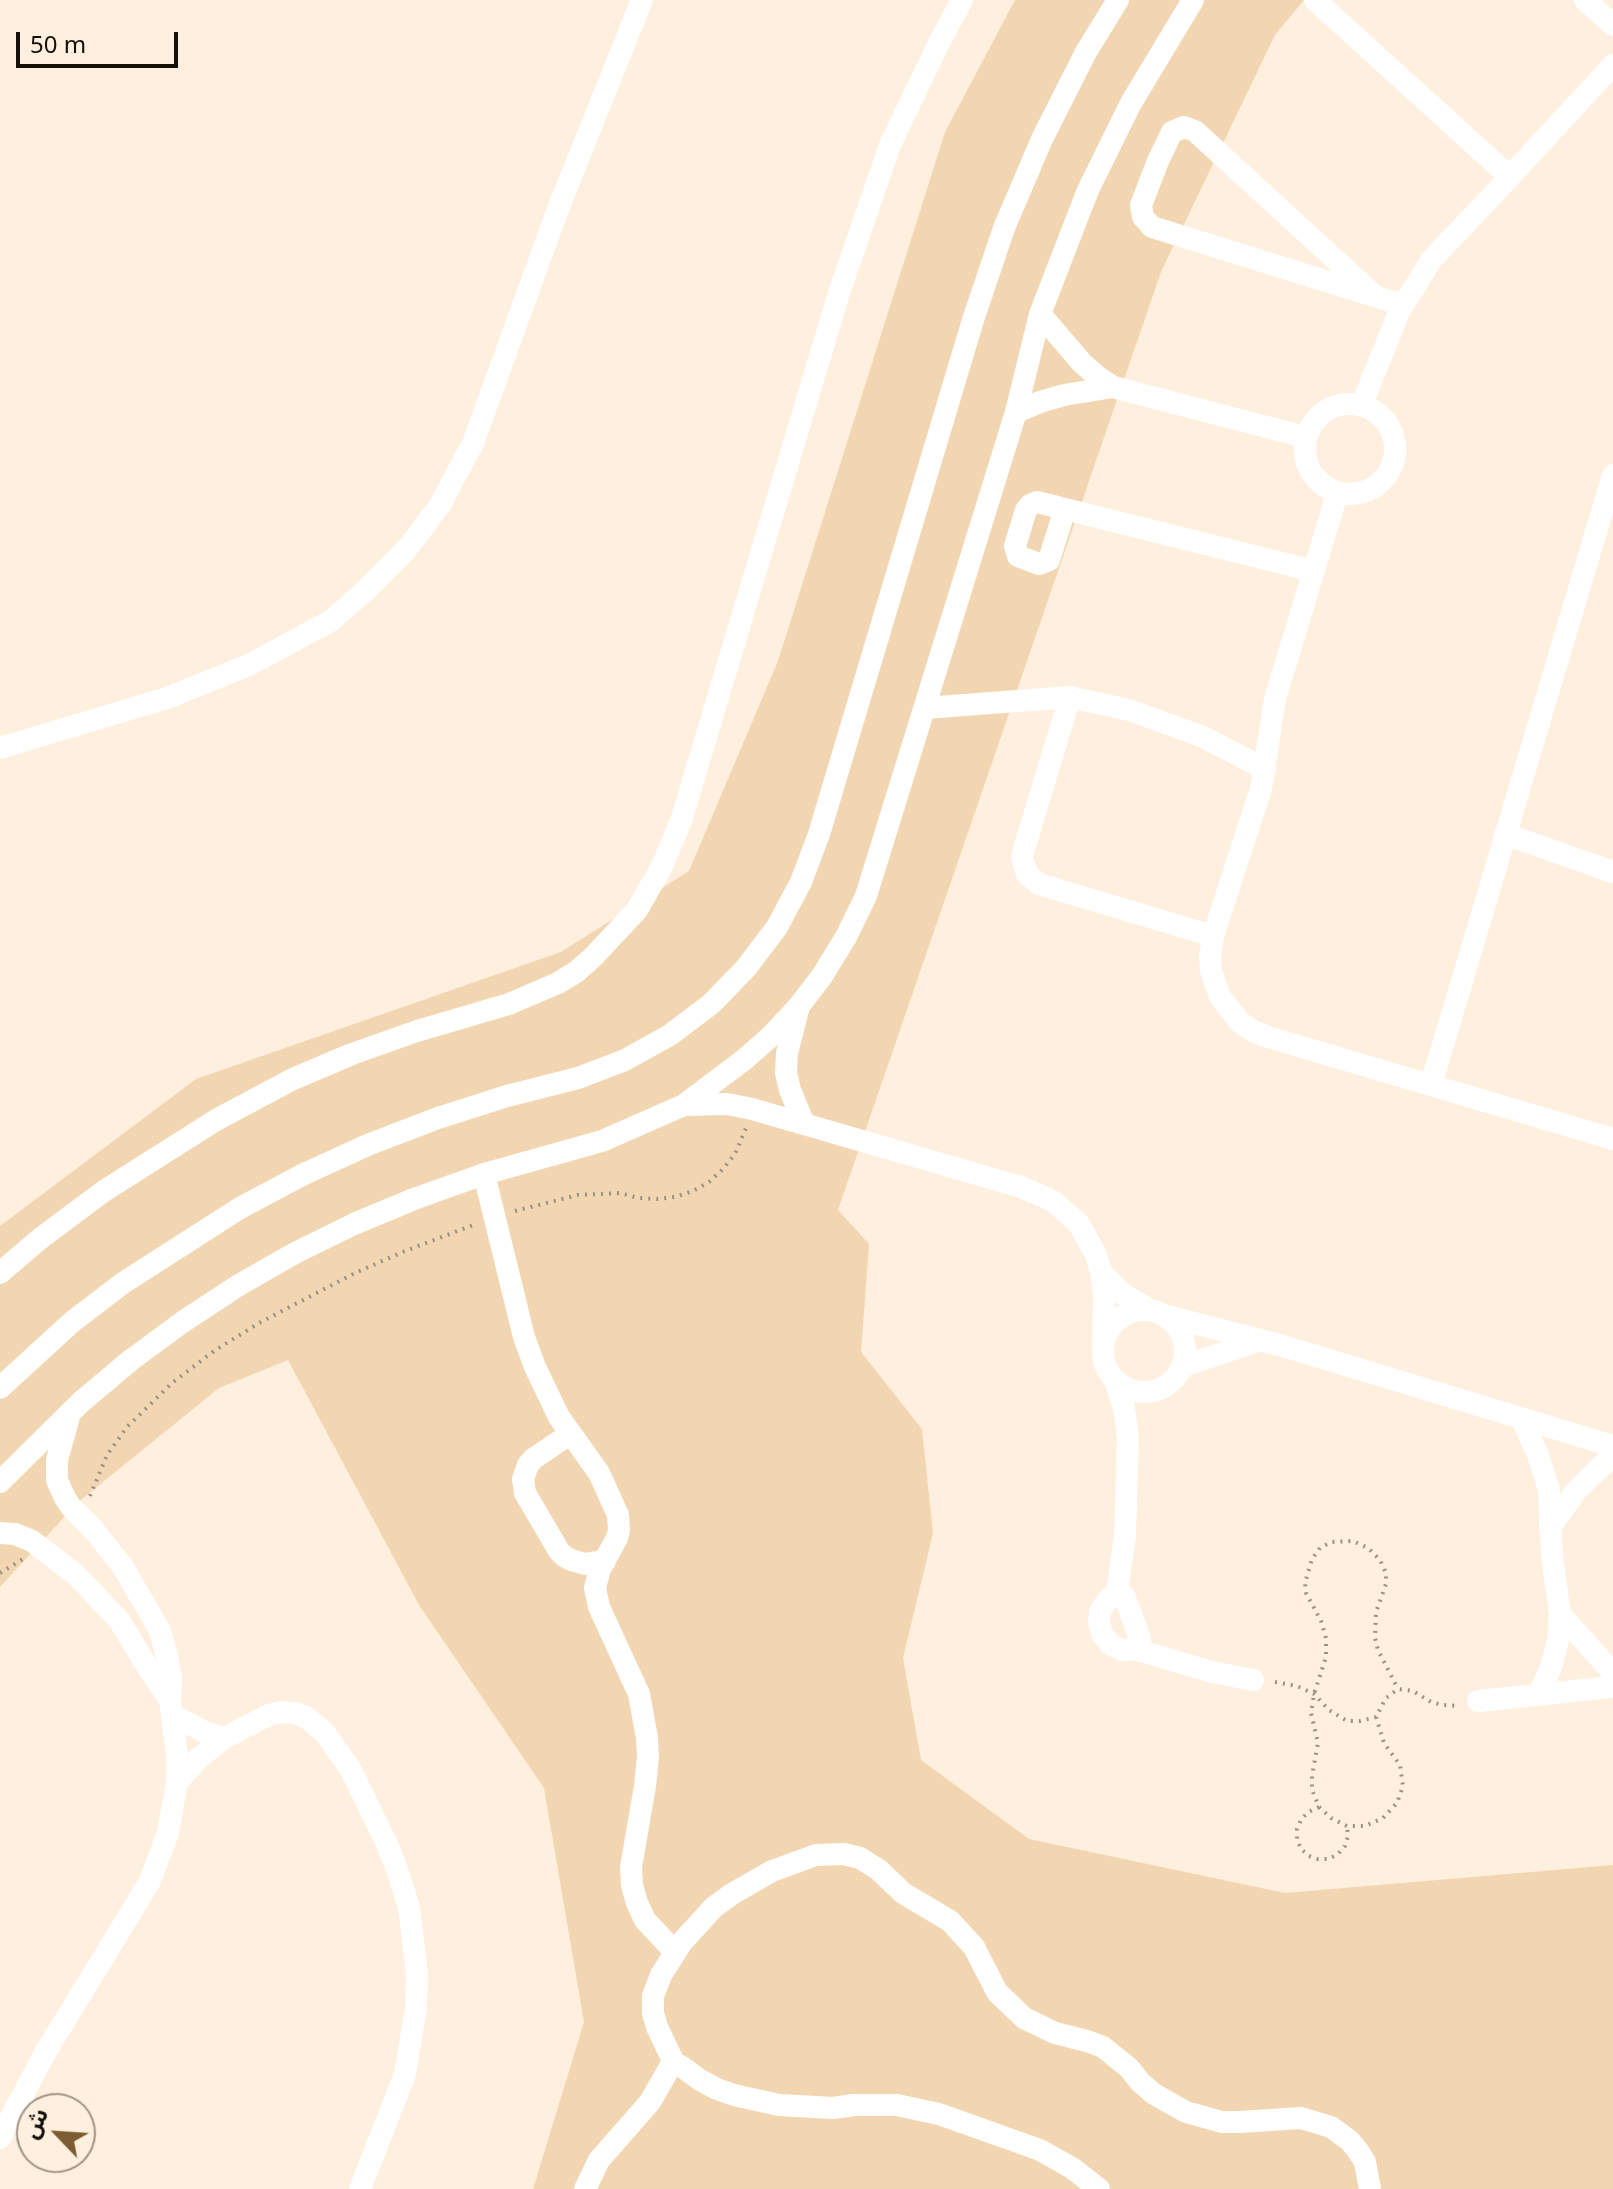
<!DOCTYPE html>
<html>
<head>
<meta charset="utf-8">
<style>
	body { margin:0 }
	#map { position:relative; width:1613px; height:2189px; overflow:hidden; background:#feefde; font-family:Georgia,"Noto Sans Arabic",serif }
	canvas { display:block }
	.north { position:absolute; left:16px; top:2093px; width:80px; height:80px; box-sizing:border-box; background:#feefde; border:2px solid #a09589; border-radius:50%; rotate:295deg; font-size:22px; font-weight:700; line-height:32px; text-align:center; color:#130f09 }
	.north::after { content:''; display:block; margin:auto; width:28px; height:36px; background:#7c5c32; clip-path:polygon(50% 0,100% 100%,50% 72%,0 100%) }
	.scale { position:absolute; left:16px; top:32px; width:162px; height:36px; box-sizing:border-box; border:4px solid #130f09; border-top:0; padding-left:10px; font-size:24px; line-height:28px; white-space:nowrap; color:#130f09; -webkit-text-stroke:6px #feefde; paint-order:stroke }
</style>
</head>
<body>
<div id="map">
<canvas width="1613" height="2189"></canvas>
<div class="north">ش</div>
<div class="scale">50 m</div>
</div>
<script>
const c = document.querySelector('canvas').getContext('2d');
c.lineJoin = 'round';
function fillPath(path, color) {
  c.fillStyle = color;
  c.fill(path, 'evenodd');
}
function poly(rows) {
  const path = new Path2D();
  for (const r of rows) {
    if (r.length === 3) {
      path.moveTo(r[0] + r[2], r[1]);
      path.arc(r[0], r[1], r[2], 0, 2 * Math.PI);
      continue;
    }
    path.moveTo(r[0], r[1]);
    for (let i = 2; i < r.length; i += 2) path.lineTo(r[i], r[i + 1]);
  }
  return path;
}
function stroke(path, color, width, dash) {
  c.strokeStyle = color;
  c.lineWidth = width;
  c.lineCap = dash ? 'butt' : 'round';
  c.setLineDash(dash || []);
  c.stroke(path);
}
fillPath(poly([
	[1015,0,1304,0,1275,35,1161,272,838,1210,869,1244,861,1352,922,1429,933,1533,903,1658,921,1760,1029,1839,1285,1893,1613,1865,1613,2189,533,2189,584,2022,544,1788,419,1605,288,1360,219,1388,77,1503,0,1587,0,1226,196,1079,561,952,689,871,778,661,945,132]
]), '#f2d6b2');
stroke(poly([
	[515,1211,578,1195,620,1193,638,1198,657,1199,675,1197,693,1191,709,1182,723,1169,735,1154,746,1128],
	[90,1496,107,1455,127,1427,172,1383,214,1351,259,1323,355,1273,405,1251,476,1224],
	[0,1573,23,1559],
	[1275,1682,1297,1686,1314,1694,1329,1710,1347,1721,1360,1721,1376,1717,1386,1698,1398,1689,1413,1691,1431,1702,1443,1705,1459,1706],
	[1376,1717,1384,1743,1400,1765,1403,1786,1397,1803,1383,1818,1365,1826,1347,1826,1331,1818,1319,1807,1312,1790,1312,1776,1318,1743,1311,1713,1314,1694,1326,1657,1326,1638,1321,1621,1306,1593,1305,1583,1312,1559,1320,1548,1331,1542,1353,1541,1368,1548,1380,1560,1386,1573,1386,1584,1376,1612,1375,1638,1378,1650,1398,1689],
	[1319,1807,1308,1812,1301,1820,1297,1829,1297,1839,1301,1849,1309,1856,1318,1859,1329,1859,1338,1854,1345,1846,1348,1836,1347,1826]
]), '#9b9084', 4, [2, 6]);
stroke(poly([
	[1315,0,1510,177],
	[1585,0,1613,25],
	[1375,296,1195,131,1184,127,1172,132,1158,161,1141,205,1143,217,1152,227,1403,305],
	[1040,314,1082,363,1098,377,1113,387,1305,437],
	[1350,449,45],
	[1362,404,1400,310,1432,259,1491,197,1613,65],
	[1016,412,1040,402,1064,395,1113,387],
	[1337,494,1275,699,1261,789,1213,936,1210,957,1211,971,1220,997,1240,1022,1253,1031,1268,1037,1613,1139],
	[1065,509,1049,560,1039,564,1018,556,1015,546,1026,510,1030,505,1037,502,1065,509,1314,571],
	[925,708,1070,697],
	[0,748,167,698,251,664,332,620,365,591,407,549,440,505,473,443,558,209,642,0],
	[1505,834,1613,872],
	[1213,936,1039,884,1027,874,1022,858,1024,849,1070,697,1129,710,1201,736,1265,769],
	[798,1010,787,1053,786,1073,790,1090,804,1124],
	[1431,1085,1613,475],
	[684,1105,727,1104,752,1109,1021,1187,1053,1201,1079,1224,1096,1255,1101,1272,1104,1296,1103,1346],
	[484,1174,524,1337,535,1367,559,1417,599,1473,618,1515,619,1530,617,1538,600,1569,595,1588,599,1607,639,1694,647,1738,648,1757,645,1786,631,1867,632,1885,637,1903,645,1920,675,1952],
	[1101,1272,1123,1294,1150,1310],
	[0,1273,41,1238,104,1191,216,1120,293,1079,352,1054,417,1031,509,1004,558,983,576,972,593,957,637,910,662,866,681,821,839,293,890,145,938,45,962,0],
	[1144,1351,41],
	[1167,1316,1283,1346,1613,1446],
	[1183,1366,1255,1342],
	[1115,1380,1124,1408,1128,1438,1125,1536,1117,1592],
	[0,1388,72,1322,123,1283,240,1208,304,1174,370,1144,438,1118,507,1096,578,1078,625,1060,670,1035,711,1004,746,968,777,927,801,882,819,834,973,320,1004,228,1042,139,1086,52,1118,0],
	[1522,1419,1538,1455,1549,1490,1552,1556,1560,1614,1558,1641,1551,1667,1539,1694],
	[570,1434,533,1459,528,1465,523,1479,525,1493,559,1551,564,1556,571,1560,585,1564,605,1561],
	[0,1482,81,1402,131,1360,184,1321,239,1285,295,1253,354,1224,414,1199,484,1174,602,1141,684,1105,745,1059,771,1036,799,1006,822,976,846,937,866,896,1016,412,1040,314,1088,190,1131,103,1193,0],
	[1550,1527,1576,1491,1613,1455],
	[0,1533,15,1534,32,1541,75,1574,119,1620,147,1666,170,1700],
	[1117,1592,1125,1597,1140,1639,1134,1649,1129,1650,1122,1650,1111,1645,1103,1635,1099,1624,1100,1611,1107,1601,1117,1592],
	[1560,1614,1613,1673],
	[1134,1649,1212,1672,1253,1680],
	[1478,1701,1613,1687],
	[172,1715,205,1732,224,1738],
	[177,1782,198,1759,224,1738,269,1715,281,1712,294,1713,306,1717,325,1733,351,1770,387,1844,399,1875,409,1908,417,1974,416,2008,405,2074,360,2189],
	[675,2065,657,2027,653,2013,653,1996,661,1975,682,1942,714,1907,732,1894,772,1871,816,1855,844,1854,860,1858,879,1870,903,1893,950,1921,974,1947,997,1992,1024,2018,1055,2033,1087,2041,1103,2047,1129,2068,1140,2082,1154,2094,1186,2112,1222,2122,1240,2122,1301,2118,1331,2127,1350,2141,1358,2151,1365,2162,1370,2189],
	[0,2138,45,2053,149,1883,168,1833,177,1782,177,1756,170,1700,171,1678,168,1660,160,1631,123,1567,94,1530,71,1507,65,1498,57,1480,57,1460,70,1413],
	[585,2189,599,2160,650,2102,670,2067,675,2065,681,2066,700,2080,717,2089,734,2095,779,2105,833,2108,854,2105,897,2105,939,2114,1040,2150,1072,2168,1099,2189]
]), '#fff', 22);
</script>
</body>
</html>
